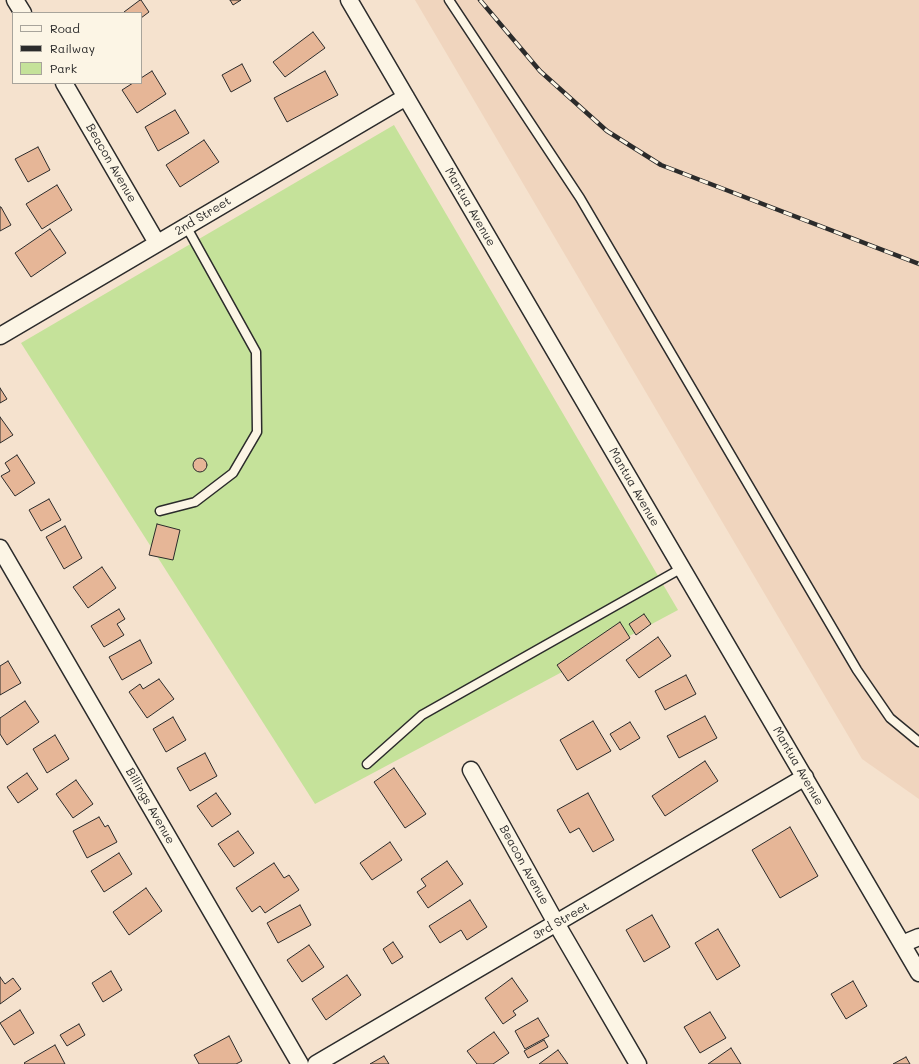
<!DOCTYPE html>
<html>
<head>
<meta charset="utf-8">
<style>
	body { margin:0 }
	#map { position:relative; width:919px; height:1064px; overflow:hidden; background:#f5e2ce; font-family:Mali,sans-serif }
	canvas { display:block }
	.legend { position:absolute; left:12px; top:12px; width:130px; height:72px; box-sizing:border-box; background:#fcf5e5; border:1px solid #a8a49b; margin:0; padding:5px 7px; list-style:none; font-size:12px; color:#2b2b2b }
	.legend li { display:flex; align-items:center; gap:8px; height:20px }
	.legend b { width:20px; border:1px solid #a8a49b }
</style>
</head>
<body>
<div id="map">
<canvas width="919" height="1064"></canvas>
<ul class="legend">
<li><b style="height:5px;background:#fcf5e5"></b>Road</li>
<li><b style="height:5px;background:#2b2b2b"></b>Railway</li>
<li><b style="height:11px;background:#c5e29a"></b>Park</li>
</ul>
</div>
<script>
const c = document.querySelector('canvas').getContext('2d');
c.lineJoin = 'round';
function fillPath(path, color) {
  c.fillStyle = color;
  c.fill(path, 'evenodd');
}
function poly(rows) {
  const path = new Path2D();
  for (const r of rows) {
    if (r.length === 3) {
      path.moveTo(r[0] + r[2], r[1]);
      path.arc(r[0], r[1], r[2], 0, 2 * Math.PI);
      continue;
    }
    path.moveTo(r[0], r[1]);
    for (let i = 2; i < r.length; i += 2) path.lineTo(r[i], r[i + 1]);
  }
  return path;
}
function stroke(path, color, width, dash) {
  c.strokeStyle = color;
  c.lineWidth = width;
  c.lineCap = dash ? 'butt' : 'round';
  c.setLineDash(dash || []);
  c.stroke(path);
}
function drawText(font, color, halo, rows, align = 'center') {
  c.font = font + ' Mali,sans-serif';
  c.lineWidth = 3;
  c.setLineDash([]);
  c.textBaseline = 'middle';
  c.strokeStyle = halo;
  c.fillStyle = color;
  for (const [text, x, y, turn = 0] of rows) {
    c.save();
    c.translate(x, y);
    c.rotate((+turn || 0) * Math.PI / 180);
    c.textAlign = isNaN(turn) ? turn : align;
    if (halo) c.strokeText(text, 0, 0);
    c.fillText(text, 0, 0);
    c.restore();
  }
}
fillPath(poly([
	[415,0,919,0,919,799,862,759,717,513]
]), '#f0d5be');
fillPath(poly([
	[394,125,678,610,315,804,21,343]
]), '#c5e29a');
const building = poly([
	[140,0,141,0,149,12,141,18,141,13,125,13,124,12,140,0],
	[230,0,241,0,233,5,230,0],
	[313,32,325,48,285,77,273,62,313,32],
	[242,64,251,81,231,92,222,75,242,64],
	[152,71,166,94,137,113,122,90,133,83,141,83,141,78,152,71],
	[325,71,338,95,287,122,274,98,325,71],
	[175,110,189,133,158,151,145,127,175,110],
	[204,140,219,162,180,187,166,165,204,140],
	[38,147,50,170,28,182,15,159,38,147],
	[57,185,72,210,42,229,26,204,57,185],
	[0,207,1,207,11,225,0,231,0,207],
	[50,229,66,253,31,277,15,253,50,229],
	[0,388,7,399,0,403,0,388],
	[0,417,13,435,0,443,0,417],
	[17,455,35,483,15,496,1,476,10,471,5,463,17,455],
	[200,465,7],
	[49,499,61,520,41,531,29,510,49,499],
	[157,524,180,530,173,560,149,555,157,524],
	[65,526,82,558,64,569,46,537,65,526],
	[102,567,116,588,88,608,73,587,102,567],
	[119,609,125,619,117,624,124,635,104,647,91,626,119,609],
	[644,614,651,624,636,635,629,624,644,614],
	[620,622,630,638,568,681,557,665,620,622],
	[658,637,671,656,639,678,626,660,658,637],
	[140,640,152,663,122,680,109,657,140,640],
	[8,661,21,683,0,695,0,666,8,661],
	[686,675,696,694,665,710,655,691,686,675],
	[159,679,174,699,147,718,129,692,140,684,143,689,159,679],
	[25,701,39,722,7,745,0,734,0,718,25,701],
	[705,716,717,738,679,758,667,736,705,716],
	[173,717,186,740,166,752,153,729,173,717],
	[593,721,611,751,577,770,560,740,593,721],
	[630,722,640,738,620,750,610,734,630,722],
	[55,735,69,759,47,773,33,749,55,735],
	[205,753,217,776,190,791,177,768,205,753],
	[705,761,718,781,665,816,652,796,705,761],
	[394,768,426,814,405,828,374,782,394,768],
	[27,773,38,789,18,803,7,787,27,773],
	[76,780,93,804,73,818,56,794,76,780],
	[216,793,231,814,212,827,197,806,216,793],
	[588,793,614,840,593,852,579,828,570,833,557,810,588,793],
	[99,817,105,827,108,825,117,842,87,858,73,831,99,817],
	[790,827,818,876,780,898,752,850,790,827],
	[238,831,254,853,234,867,218,844,238,831],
	[390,842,402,860,372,880,360,863,390,842],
	[119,853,132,874,104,892,91,871,119,853],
	[447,861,463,884,428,908,417,892,426,886,421,879,447,861],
	[274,863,284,878,289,875,299,890,265,913,260,906,252,912,236,888,274,863],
	[146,888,162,911,129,935,113,912,146,888],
	[470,900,487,927,467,940,461,930,440,943,429,926,470,900],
	[300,905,311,925,278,943,267,923,300,905],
	[652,915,670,947,644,962,626,930,652,915],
	[718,929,740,966,717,980,695,943,718,929],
	[393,942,403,957,392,964,383,949,393,942],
	[309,945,324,967,302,982,287,960,309,945],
	[111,971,122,990,103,1002,92,983,111,971],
	[347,975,361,995,326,1020,312,999,347,975],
	[0,977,5,984,13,978,21,989,0,1004,0,977],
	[512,978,528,1001,513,1011,516,1015,503,1024,485,998,512,978],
	[853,981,867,1006,846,1019,831,994,853,981],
	[20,1010,34,1033,14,1045,0,1023,20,1010],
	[710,1012,726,1038,700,1053,684,1027,710,1012],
	[538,1018,549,1036,525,1049,515,1031,538,1018],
	[79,1024,85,1035,67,1046,60,1035,79,1024],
	[494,1032,509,1053,493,1064,477,1064,467,1051,494,1032],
	[229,1036,242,1061,236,1064,199,1064,194,1055,229,1036],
	[544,1040,548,1047,528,1058,524,1051,544,1040],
	[55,1045,65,1064,25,1064,24,1063,55,1045],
	[731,1048,741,1064,708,1064,731,1048],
	[558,1050,568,1064,539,1064,558,1050],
	[384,1056,389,1064,370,1064,384,1056],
	[906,1057,910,1064,893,1064,906,1057]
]);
fillPath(building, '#e6b697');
stroke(building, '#2b2b2b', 1);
const lane = poly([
	[449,0,580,198,857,670,890,718,919,742],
	[160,511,195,502,233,473,257,432,256,352,186,226],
	[367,764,422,715,682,568]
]);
const street = poly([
	[15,0,23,13],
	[349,0,919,973],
	[64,83,157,243],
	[0,336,406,97],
	[0,548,300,1064],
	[471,770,556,923,638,1064],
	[902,944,919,937],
	[316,1064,805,777]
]);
stroke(lane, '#2b2b2b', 11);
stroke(street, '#2b2b2b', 19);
stroke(lane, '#fcf5e5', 8);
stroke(street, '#fcf5e5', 16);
const rail = poly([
	[480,0,540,71,607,131,661,165,919,264]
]);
stroke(rail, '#2b2b2b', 4.5);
stroke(rail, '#fcf5e5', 3, [9]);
drawText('12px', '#2b2b2b', '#fcf5e5', [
	["Beacon Avenue",111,163,60],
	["Mantua Avenue",470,207,60],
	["2nd Street",203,216,-31],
	["Mantua Avenue",634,487,60],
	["Mantua Avenue",798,766,60],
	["Billings Avenue",150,806,60],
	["Beacon Avenue",524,865,61],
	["3rd Street",561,921,-30]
]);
</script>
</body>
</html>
